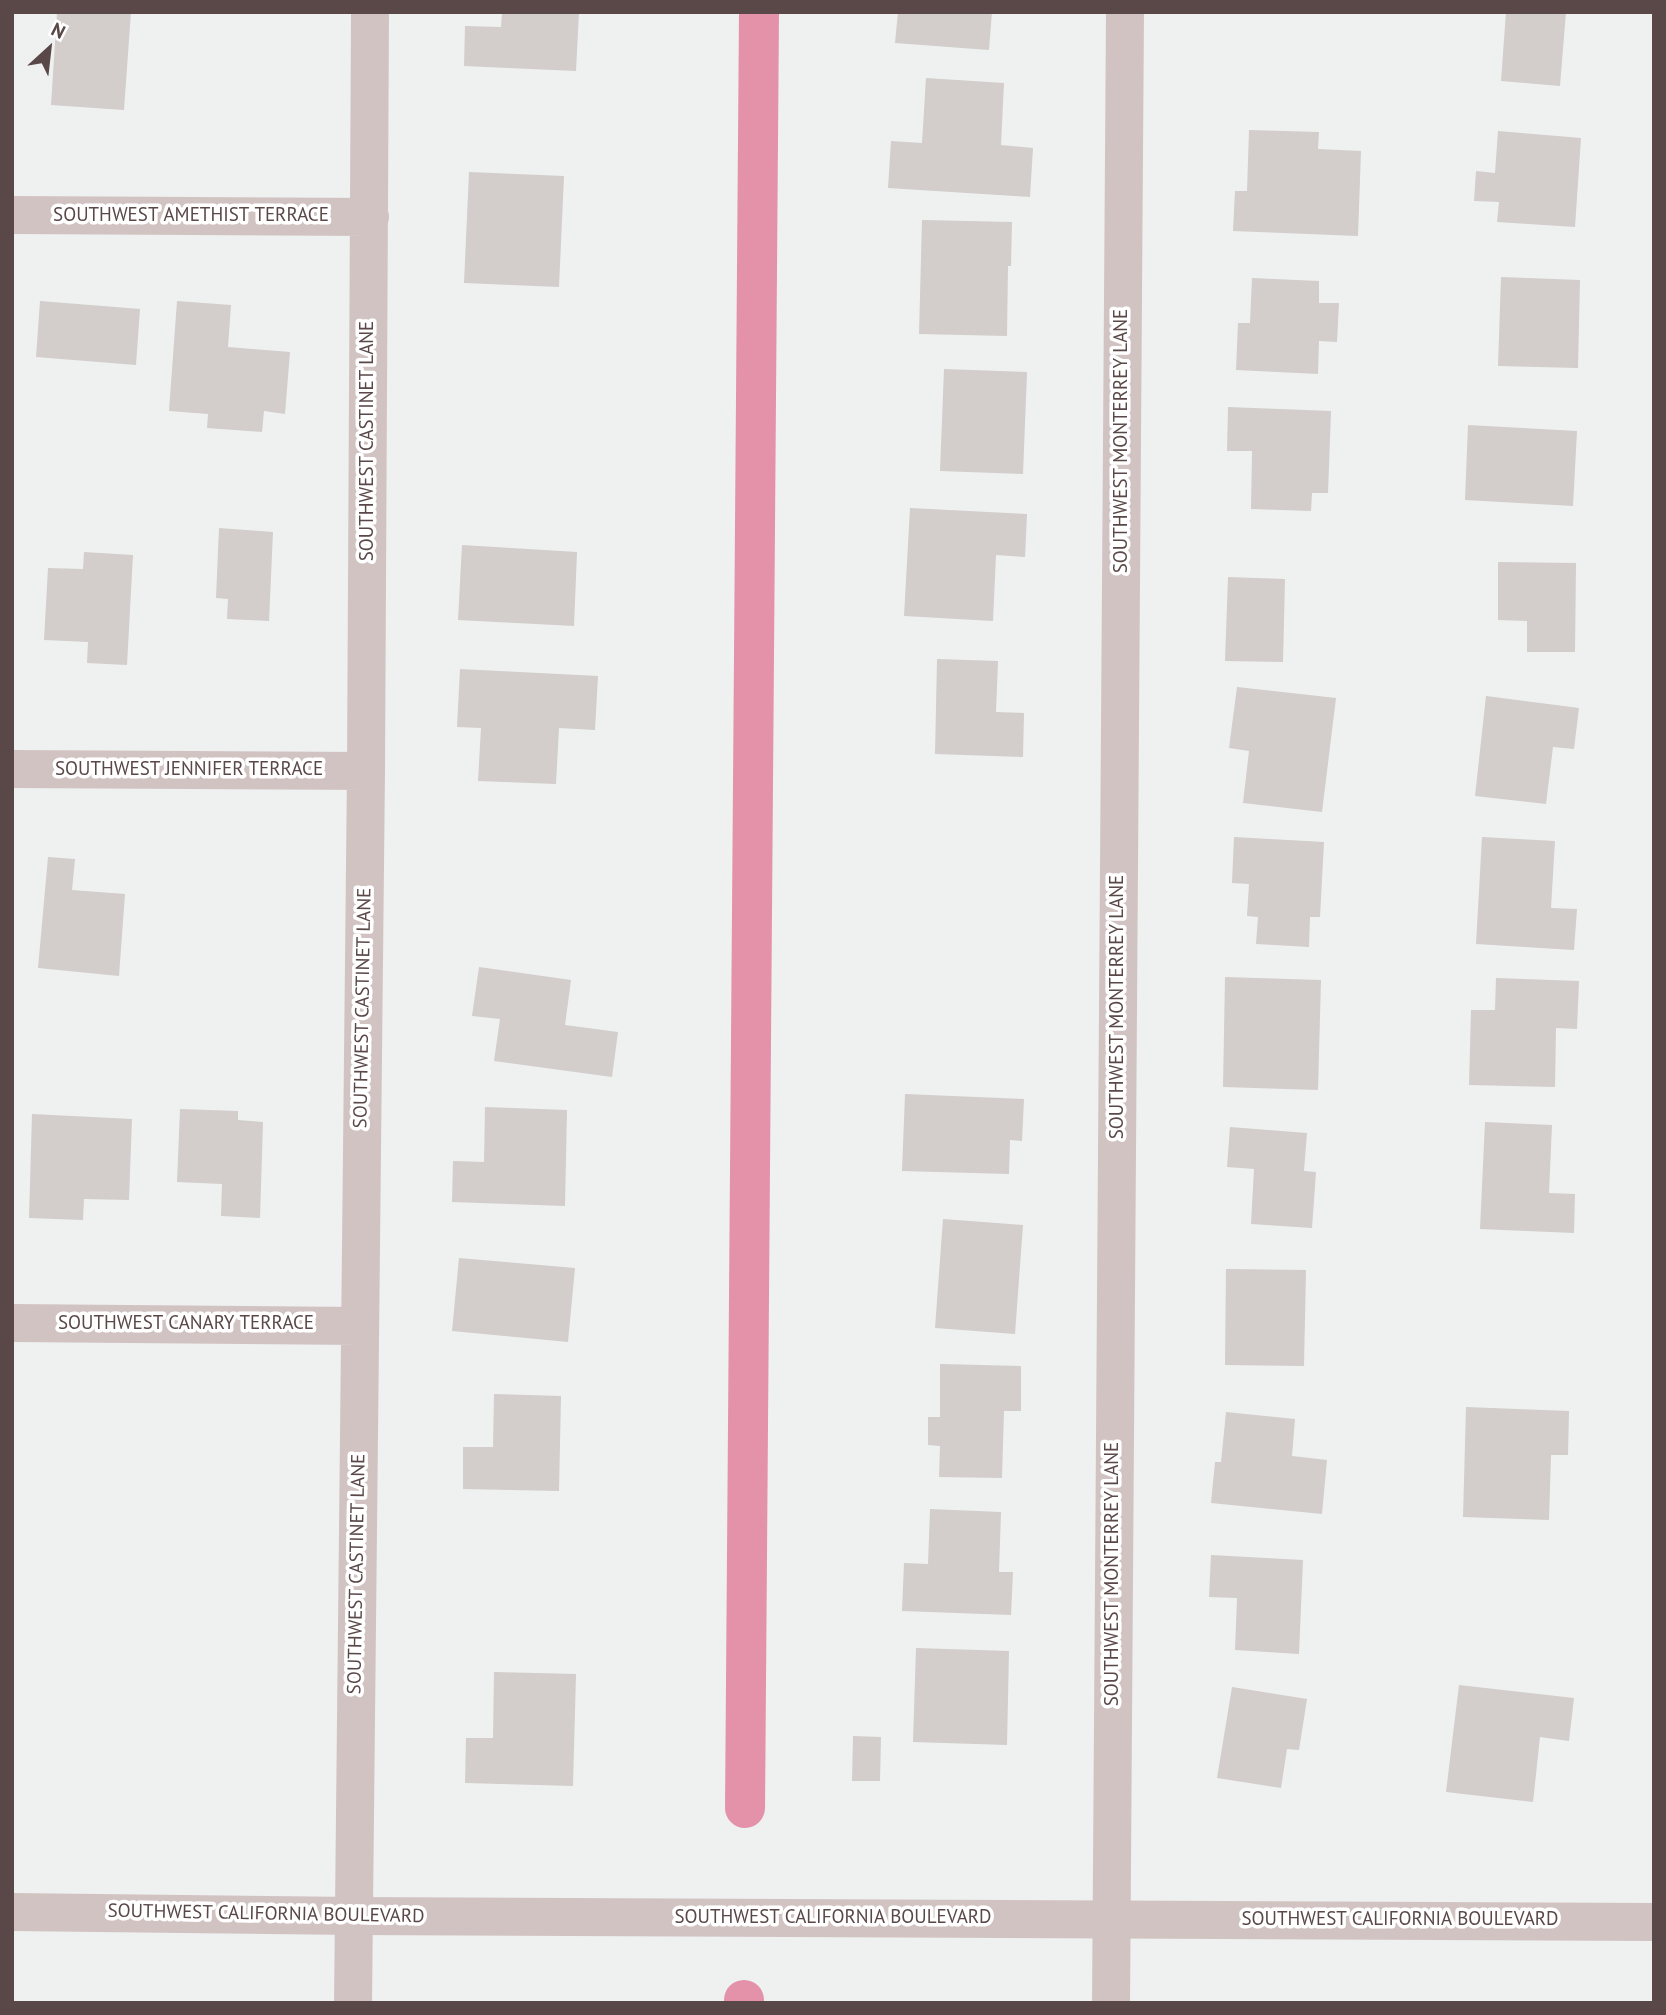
<!DOCTYPE html>
<html>
<head>
<meta charset="utf-8">
<style>
	body { margin:0 }
	#map { position:relative; width:1666px; height:2015px; overflow:hidden; background:#eef1f0; font-family:"PT Sans",sans-serif }
	canvas { display:block }
	.frame { position:absolute; inset:0; border:14px solid #5a4849; pointer-events:none }
	.north { position:absolute; left:14px; top:14px; width:70px; height:70px; -webkit-text-stroke:5px #fff; paint-order:stroke; rotate:27deg; font-size:19px; font-weight:700; line-height:28px; text-align:center; color:#5a4849 }
	.north::after { content:''; display:block; margin:auto; width:24px; height:32px; background:#5a4849; clip-path:polygon(50% 0,100% 100%,50% 72%,0 100%) }
</style>
</head>
<body>
<div id="map">
<canvas width="1666" height="2015"></canvas>
<div class="frame"></div>
<div class="north">N</div>
</div>
<script>
const c = document.querySelector('canvas').getContext('2d');
c.lineJoin = 'round';
function poly(rows) {
  const path = new Path2D();
  for (const r of rows) {
    path.moveTo(r[0], r[1]);
    for (let i = 2; i < r.length; i += 2) path.lineTo(r[i], r[i + 1]);
  }
  return path;
}
function stroke(path, color, width, dash) {
  c.strokeStyle = color;
  c.lineWidth = width;
  c.lineCap = dash ? 'butt' : 'round';
  c.setLineDash(dash || []);
  c.stroke(path);
}
function fillPath(path, color) {
  c.fillStyle = color;
  c.fill(path, 'evenodd');
}
function drawText(font, color, halo, rows, align = 'center') {
  c.font = font + ' "PT Sans",sans-serif';
  c.lineWidth = 7;
  c.setLineDash([]);
  c.textBaseline = 'middle';
  c.strokeStyle = halo;
  c.fillStyle = color;
  for (const [text, x, y, turn = 0] of rows) {
    c.save();
    c.translate(x, y);
    c.rotate((+turn || 0) * Math.PI / 180);
    c.textAlign = isNaN(turn) ? turn : align;
    if (halo) c.strokeText(text, 0, 0);
    c.fillText(text, 0, 0);
    c.restore();
  }
}
stroke(poly([
	[745,1808,759,12],
	[744,2003,744,2000]
]), '#e491aa', 40);
fillPath(poly([
	[57,12,131,12,124,110,51,105],
	[502,12,579,12,576,71,464,66,465,26,501,27],
	[898,12,992,12,989,50,895,43],
	[1506,12,1566,12,1560,86,1501,81],
	[926,78,1004,83,1001,145,1033,148,1030,197,888,188,891,141,922,143],
	[1249,130,1319,132,1318,149,1361,151,1358,236,1233,231,1235,191,1247,191],
	[1498,131,1581,138,1575,227,1497,222,1499,202,1474,201,1476,171,1495,173],
	[469,172,564,176,559,287,464,283],
	[922,220,1012,222,1011,266,1008,266,1007,336,919,334],
	[1501,277,1580,280,1578,368,1498,366],
	[1252,278,1319,281,1319,303,1339,303,1337,342,1319,341,1318,374,1236,370,1238,323,1250,323],
	[40,301,140,309,136,365,36,357],
	[177,301,231,305,228,347,290,352,285,414,264,411,262,432,207,428,208,414,169,411],
	[944,369,1027,372,1023,474,940,471],
	[1228,407,1331,411,1328,493,1312,493,1311,511,1251,509,1252,451,1227,451],
	[1468,425,1577,431,1573,506,1465,500],
	[910,508,1027,514,1025,557,996,555,993,621,904,616],
	[219,528,273,532,269,621,227,619,228,599,216,598],
	[462,545,577,552,574,626,458,620],
	[84,552,133,555,127,665,87,663,88,642,44,640,48,568,83,569],
	[1498,562,1576,563,1575,652,1527,652,1527,621,1498,620],
	[1228,577,1285,579,1283,662,1225,661],
	[937,659,998,661,996,712,1024,713,1023,757,935,754],
	[460,669,598,676,595,730,559,728,556,784,478,781,481,728,457,727],
	[1237,687,1336,698,1322,812,1243,803,1249,751,1229,748],
	[1486,696,1579,708,1574,749,1553,747,1546,804,1475,796],
	[1234,837,1324,842,1320,917,1310,917,1309,947,1256,944,1258,917,1247,916,1249,884,1232,883],
	[1482,837,1555,841,1551,908,1577,909,1574,950,1476,944],
	[48,857,75,859,72,890,125,894,119,976,38,968],
	[479,967,571,980,565,1025,618,1032,612,1077,494,1061,500,1019,472,1016],
	[1225,977,1321,980,1318,1090,1223,1087],
	[1496,978,1579,981,1577,1029,1556,1028,1555,1087,1469,1085,1471,1010,1495,1010],
	[905,1094,1024,1099,1022,1141,1010,1140,1009,1174,902,1171],
	[485,1107,567,1110,565,1206,452,1202,453,1161,484,1162],
	[180,1109,238,1111,238,1120,263,1122,260,1218,221,1216,222,1184,177,1182],
	[32,1114,132,1119,129,1200,84,1199,83,1220,29,1218],
	[1485,1122,1552,1125,1549,1193,1575,1194,1574,1233,1480,1229],
	[1230,1127,1307,1133,1304,1171,1316,1172,1312,1228,1251,1224,1254,1169,1227,1167],
	[943,1219,1023,1225,1015,1334,935,1328],
	[459,1258,575,1268,568,1342,452,1331],
	[1226,1269,1306,1270,1304,1366,1225,1365],
	[940,1364,1021,1366,1021,1411,1004,1411,1002,1478,939,1477,940,1446,928,1445,928,1417,940,1417],
	[494,1394,561,1396,559,1491,463,1489,463,1447,493,1447],
	[1466,1407,1569,1411,1568,1455,1551,1455,1549,1520,1463,1517],
	[1226,1412,1295,1419,1292,1456,1327,1460,1322,1514,1211,1503,1215,1462,1221,1462],
	[930,1509,1001,1512,999,1572,1013,1572,1011,1615,902,1611,904,1563,928,1564],
	[1211,1555,1303,1560,1299,1654,1235,1650,1237,1598,1209,1597],
	[916,1648,1009,1651,1007,1745,913,1742],
	[494,1672,576,1674,573,1786,465,1783,466,1738,493,1738],
	[1459,1685,1574,1698,1569,1741,1540,1737,1533,1802,1446,1792],
	[1232,1687,1307,1699,1299,1750,1287,1749,1281,1788,1217,1778],
	[853,1736,881,1737,880,1781,852,1781]
]), '#d3cdcc');
stroke(poly([
	[12,215,370,217],
	[12,769,366,771],
	[12,1323,360,1326],
	[353,2003,366,771,370,12],
	[1111,2003,1125,12]
]), '#d2c3c3', 38);
stroke(poly([
	[12,1912,354,1916,1654,1922]
]), '#d2c3c3', 38);
drawText('19px', '#5a4849', '#fff', [
	["SOUTHWEST AMETHIST TERRACE",191,216],
	["SOUTHWEST CASTINET LANE",368,441,-90],
	["SOUTHWEST MONTERREY LANE",1122,441,-90],
	["SOUTHWEST JENNIFER TERRACE",189,770],
	["SOUTHWEST MONTERREY LANE",1118,1007,-90],
	["SOUTHWEST CASTINET LANE",363,1008,-89],
	["SOUTHWEST CANARY TERRACE",186,1324],
	["SOUTHWEST CASTINET LANE",357,1574,-89],
	["SOUTHWEST MONTERREY LANE",1113,1574,-90],
	["SOUTHWEST CALIFORNIA BOULEVARD",266,1914,1],
	["SOUTHWEST CALIFORNIA BOULEVARD",833,1918],
	["SOUTHWEST CALIFORNIA BOULEVARD",1400,1920]
]);
</script>
</body>
</html>
